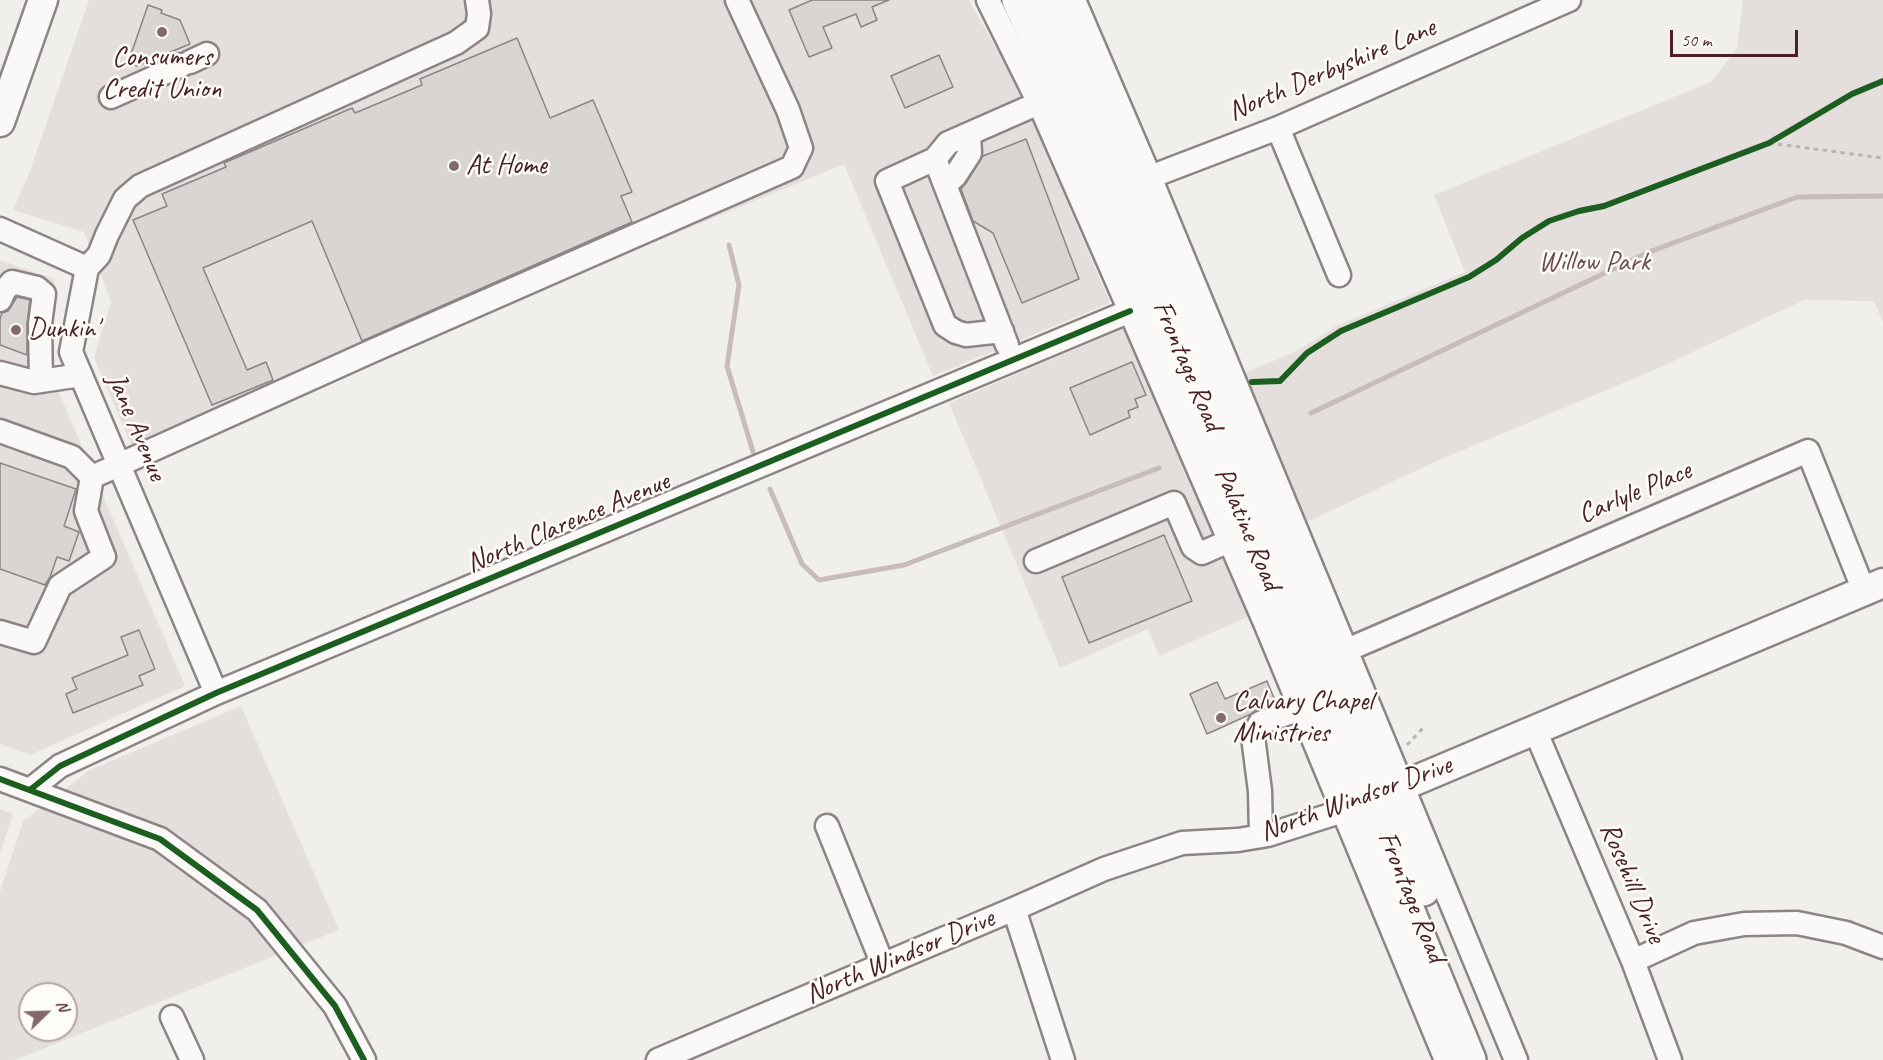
<!DOCTYPE html>
<html>
<head>
<meta charset="utf-8">
<style>
	body { margin:0 }
	#map { position:relative; width:1883px; height:1060px; overflow:hidden; background:#f1efec; font-family:Caveat,sans-serif }
	canvas { display:block }
	.north { position:absolute; left:18px; top:982px; width:60px; height:60px; box-sizing:border-box; background:#fdfcf7; border:2px solid #b5a4a5; border-radius:50%; rotate:67deg; font-size:16px; font-weight:700; line-height:24px; text-align:center; color:#4a1f2b }
	.north::after { content:''; display:block; margin:auto; width:21px; height:27px; background:#84686f; clip-path:polygon(50% 0,100% 100%,50% 72%,0 100%) }
	.scale { position:absolute; left:1670px; top:30px; width:128px; height:27px; box-sizing:border-box; border:3px solid #4a1f2b; border-top:0; padding-left:8px; font-size:18px; line-height:21px; white-space:nowrap; color:#4a1f2b; -webkit-text-stroke:4px #fdfcf7; paint-order:stroke }
</style>
</head>
<body>
<div id="map">
<canvas width="1883" height="1060"></canvas>
<div class="north">N</div>
<div class="scale">50 m</div>
</div>
<script>
const c = document.querySelector('canvas').getContext('2d');
c.lineJoin = 'round';
function fillPath(path, color) {
  c.fillStyle = color;
  c.fill(path, 'evenodd');
}
function poly(rows) {
  const path = new Path2D();
  for (const r of rows) {
    path.moveTo(r[0], r[1]);
    for (let i = 2; i < r.length; i += 2) path.lineTo(r[i], r[i + 1]);
  }
  return path;
}
function stroke(path, color, width, dash) {
  c.strokeStyle = color;
  c.lineWidth = width;
  c.lineCap = dash ? 'butt' : 'round';
  c.setLineDash(dash || []);
  c.stroke(path);
}
function drawText(font, color, halo, rows, align = 'center') {
  c.font = font + ' Caveat,sans-serif';
  c.lineWidth = 5;
  c.setLineDash([]);
  c.textBaseline = 'middle';
  c.strokeStyle = halo;
  c.fillStyle = color;
  for (const [text, x, y, turn = 0] of rows) {
    c.save();
    c.translate(x, y);
    c.rotate((+turn || 0) * Math.PI / 180);
    c.textAlign = isNaN(turn) ? turn : align;
    if (halo) c.strokeText(text, 0, 0);
    c.fillText(text, 0, 0);
    c.restore();
  }
}
fillPath(poly([
	[89,0,969,0,1018,87,1110,303,933,376,844,164,136,456,94,358,111,301,84,232,13,210,30,171],
	[0,260,55,279,44,337,47,365,185,686,30,755,0,744],
	[1128,327,1250,616,1159,656,1148,629,1060,668,949,403],
	[0,809,13,814,0,853]
]), '#e4dedd');
fillPath(poly([
	[1743,0,1883,0,1883,323,1874,301,1804,300,1652,371,1439,460,1307,522,1244,373,1295,352,1336,326,1465,272,1434,195,1711,82,1737,48],
	[241,706,339,930,15,1060,0,1060,0,892,23,821,90,770],
	[30,994,66,994,66,1030,30,1030]
]), '#e4dedc');
stroke(poly([
	[729,245,739,285,727,366,754,455],
	[1311,413,1649,252,1797,197,1883,196],
	[770,489,802,564,819,580,904,565,1159,468]
]), '#c8bbbb', 5);
const building = poly([
	[812,0,889,0,872,7,877,20,861,27,856,14,823,27,832,48,809,57,789,10,812,0],
	[148,5,162,10,161,13,180,20,190,44,137,66,128,63,148,5],
	[517,38,550,118,593,100,632,192,621,196,632,222,362,341,312,221,203,268,247,370,266,362,273,380,212,405,133,220,167,206,162,194,226,167,224,163,352,108,355,113,422,85,420,79,517,38],
	[939,55,953,87,905,108,891,76,939,55],
	[1026,139,1079,279,1022,303,993,233,973,221,961,189,966,183,983,156,1026,139],
	[17,297,30,300,27,324,27,355,0,345,0,319,2,313,8,311,17,297],
	[1132,362,1146,395,1135,399,1138,407,1128,411,1130,417,1090,435,1070,388,1132,362],
	[0,463,76,489,64,526,79,532,69,561,57,557,50,577,45,585,0,569,0,463],
	[1164,535,1192,601,1089,643,1062,577,1164,535],
	[139,630,155,669,139,676,143,685,73,713,66,694,77,689,72,678,128,655,121,637,139,630],
	[1267,681,1276,703,1256,710,1251,714,1207,734,1190,694,1217,682,1225,699,1267,681]
]);
fillPath(building, '#d8d5d3');
stroke(building, '#8d8485', 1.5);
const minor = poly([
	[988,0,1039,103,1130,311,1265,623,1446,1060],
	[1074,0,1150,177,1516,1060],
	[190,62,207,54],
	[111,97,182,65],
	[1278,128,1339,275],
	[935,159,1007,345],
	[1150,177,1278,128,1569,0],
	[945,185,955,176,970,153,969,134],
	[0,229,87,268],
	[87,268,99,255,107,235,125,199,140,186,456,43,477,28,479,14,477,0],
	[87,268,71,352,216,693],
	[0,300,4,291,12,282,37,288,44,294,40,324,41,381],
	[1002,331,966,335,956,332,945,325,887,181,935,159,948,143,1039,103],
	[0,373,34,382,81,375],
	[0,431,72,457,92,477,372,351,792,167,801,148,788,110,737,0],
	[1036,561,1174,503,1193,547,1202,553,1229,541],
	[0,632,34,642,60,586,104,557,86,511,92,477],
	[1347,650,1808,451,1864,591],
	[1535,730,1633,961,1670,1060],
	[0,779,160,839,257,910,335,1006,364,1060],
	[31,789,60,766,216,693,1130,311],
	[827,826,883,965],
	[1261,836,1260,791,1253,737,1260,723,1300,709],
	[1014,909,1063,1060],
	[1633,961,1694,933,1744,924,1797,923,1846,933,1883,947],
	[172,1017,192,1060],
	[658,1060,1014,909,1104,869,1182,843,1238,840,1268,835,1343,811]
]);
const major = poly([
	[0,122,43,0],
	[1343,811,1883,583]
]);
const highway = poly([
	[1019,0,1064,95,1363,802,1469,1060],
	[1049,0,1384,793,1423,889]
]);
stroke(minor, '#8d8485', 27);
stroke(major, '#8d8485', 33);
stroke(highway, '#8d8485', 38);
stroke(poly([
	[1769,143,1883,158],
	[1407,745,1423,728]
]), '#b9b4b4', 3, [4.5, 4.5]);
stroke(minor, '#faf9f7', 22);
stroke(major, '#faf9f7', 28);
stroke(highway, '#faf9f7', 33);
stroke(poly([
	[1252,382,1280,381,1307,353,1341,331,1469,277,1496,260,1522,238,1549,221,1579,211,1604,206,1769,143,1852,94,1883,81],
	[0,779,160,839,257,910,335,1006,364,1060],
	[31,789,60,766,216,693,1130,311]
]), '#1b5e20', 6);
for (const [x, y, r, color] of [
	[162,32,6,"#84686f"],
	[454,166,6,"#84686f"],
	[16,330,6,"#84686f"],
	[1221,718,6,"#84686f"]
]) {
  const dot = new Path2D();
  dot.arc(x, y, r, 0, 2 * Math.PI);
  c.fillStyle = color;
  c.fill(dot);
  stroke(dot, '#fdfcf7', 2);
}
drawText('28px', '#4a1f2b', '#fdfcf7', [
	["Consumers",162,58,"center"],
	["Credit Union",162,90,"center"],
	["At Home",466,166],
	["Dunkin'",28,330],
	["Calvary Chapel",1233,702],
	["Ministries",1233,734]
], 'left');
drawText('28px', '#4a1f2b', '#fdfcf7', [
	["North Derbyshire Lane",1332,70,-23],
	["Frontage Road",1187,366,67],
	["Jane Avenue",136,427,67],
	["Carlyle Place",1635,493,-23],
	["North Clarence Avenue",568,523,-23],
	["Palatine Road",1247,529,67],
	["North Windsor Drive",1356,799,-20],
	["Rosehill Drive",1632,883,67],
	["Frontage Road",1411,897,68],
	["North Windsor Drive",900,957,-23]
]);
drawText('28px', '#6e4b54', '#fdfcf7', [
	["Willow Park",1594,263]
]);
</script>
</body>
</html>
